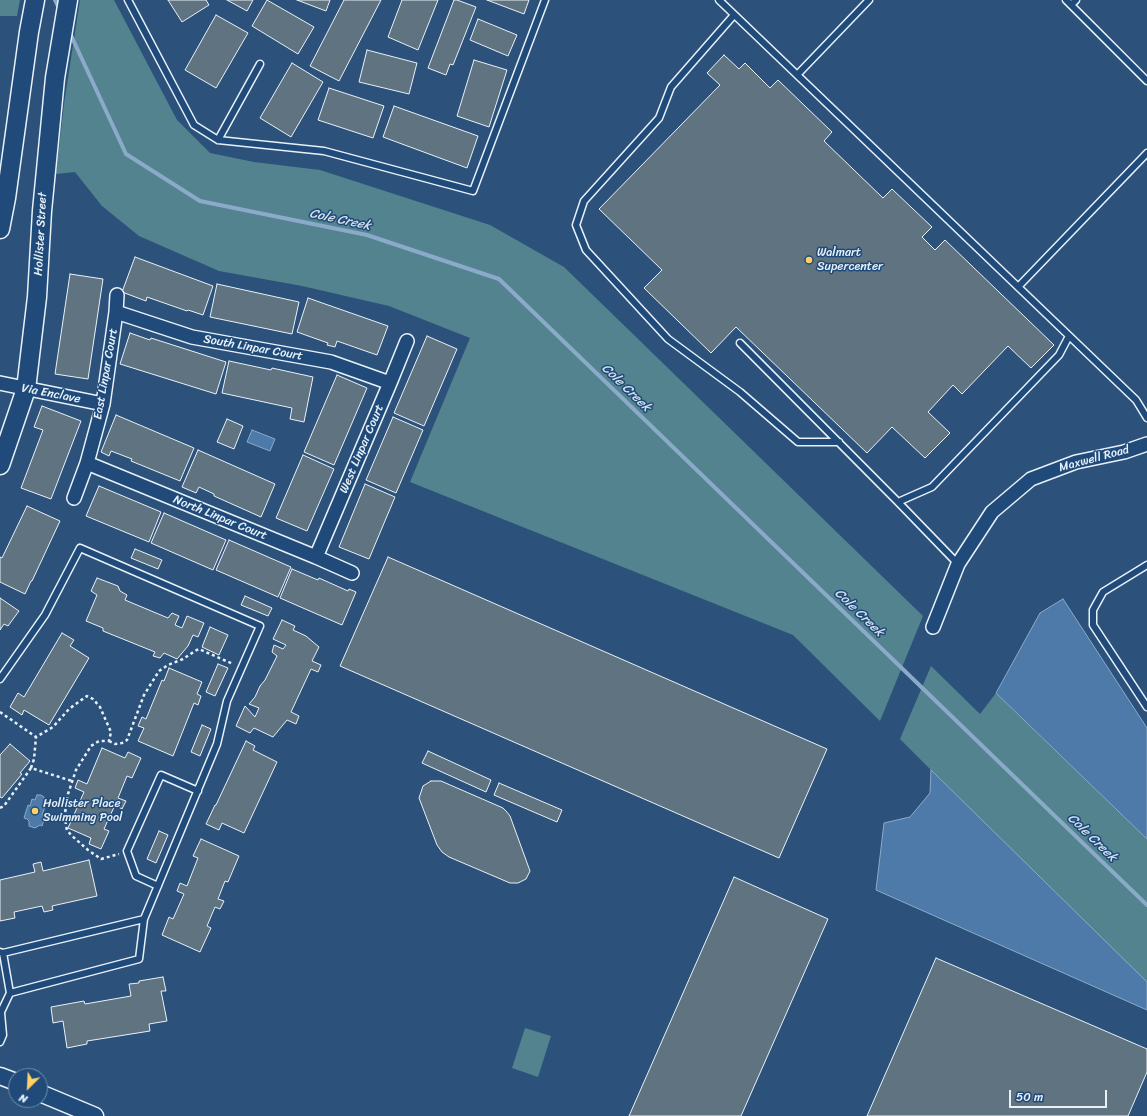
<!DOCTYPE html>
<html>
<head>
<meta charset="utf-8">
<style>
	body { margin:0 }
	#map { position:relative; width:1147px; height:1116px; overflow:hidden; background:#2c527b; font-family:Sriracha,sans-serif }
	canvas { display:block }
	.north { position:absolute; left:8px; top:1068px; width:40px; height:40px; box-sizing:border-box; background:#1f4a7a; border:1px solid #6f8dac; border-radius:50%; rotate:204deg; font-size:11px; font-weight:700; line-height:16px; text-align:center; color:#e8f1f8 }
	.north::after { content:''; display:block; margin:auto; width:14px; height:18px; background:#ffd166; clip-path:polygon(50% 0,100% 100%,50% 72%,0 100%) }
	.scale { position:absolute; left:1009px; top:1090px; width:98px; height:18px; box-sizing:border-box; border:2px solid #e8f1f8; border-top:0; padding-left:5px; font-size:12px; line-height:14px; white-space:nowrap; color:#e8f1f8; -webkit-text-stroke:3px #1f4a7a; paint-order:stroke }
</style>
</head>
<body>
<div id="map">
<canvas width="1147" height="1116"></canvas>
<div class="north">N</div>
<div class="scale">50 m</div>
</div>
<script>
const c = document.querySelector('canvas').getContext('2d');
c.lineJoin = 'round';
function fillPath(path, color) {
  c.fillStyle = color;
  c.fill(path, 'evenodd');
}
function poly(rows) {
  const path = new Path2D();
  for (const r of rows) {
    path.moveTo(r[0], r[1]);
    for (let i = 2; i < r.length; i += 2) path.lineTo(r[i], r[i + 1]);
  }
  return path;
}
function stroke(path, color, width, dash) {
  c.strokeStyle = color;
  c.lineWidth = width;
  c.lineCap = dash ? 'butt' : 'round';
  c.setLineDash(dash || []);
  c.stroke(path);
}
function drawText(font, color, halo, rows, align = 'center') {
  c.font = font + ' Sriracha,sans-serif';
  c.lineWidth = 3;
  c.setLineDash([]);
  c.textBaseline = 'middle';
  c.strokeStyle = halo;
  c.fillStyle = color;
  for (const [text, x, y, turn = 0] of rows) {
    c.save();
    c.translate(x, y);
    c.rotate((+turn || 0) * Math.PI / 180);
    c.textAlign = isNaN(turn) ? turn : align;
    if (halo) c.strokeText(text, 0, 0);
    c.fillText(text, 0, 0);
    c.restore();
  }
}
fillPath(poly([
	[0,0,20,0,17,16,0,16],
	[80,0,114,0,177,120,210,153,254,162,320,170,490,225,564,267,923,616,880,721,793,635,410,482,470,338,389,306,302,286,219,271,139,236,102,206,75,172,56,174,64,104],
	[931,666,980,714,996,693,1147,839,1147,1010,876,890,884,823,910,817,930,793,931,770,900,739],
	[525,1028,551,1036,538,1077,512,1068]
]), '#52838e');
const water = poly([
	[252,430,275,439,270,451,247,442,252,430],
	[1063,599,1147,728,1147,839,996,693,1040,613,1063,599],
	[931,770,1147,982,1147,1010,876,890,884,823,910,817,930,793,931,770],
	[37,795,41,795,44,797,45,799,44,803,46,804,42,815,45,816,42,826,40,825,35,828,29,826,29,821,27,819,24,818,28,805,30,806,32,799,35,800,37,795]
]);
fillPath(water, '#4d7aa9');
stroke(water, '#8baac9', 1);
stroke(poly([
	[55,0,60,10],
	[69,31,126,154,200,201,367,235,499,279,1147,905]
]), '#8baac9', 4);
const building = poly([
	[168,0,206,0,209,5,182,22,168,0],
	[227,0,253,0,247,11,227,0],
	[267,0,314,27,298,54,252,26,267,0],
	[297,0,330,0,326,11,297,0],
	[344,0,381,0,339,81,310,66,344,0],
	[402,0,438,0,418,50,388,37,402,0],
	[454,0,457,0,476,7,453,65,450,64,446,75,428,68,454,0],
	[487,0,529,0,524,14,487,0],
	[216,15,248,33,216,88,185,70,216,15],
	[478,19,517,35,508,56,470,40,478,19],
	[367,50,417,63,409,94,359,82,367,50],
	[724,55,739,69,745,63,770,88,778,80,832,132,824,141,883,198,892,189,932,227,922,237,935,250,945,240,1054,345,1031,368,1008,346,962,394,953,385,928,412,950,433,925,458,892,427,867,453,736,327,711,353,644,288,662,270,599,209,720,85,707,73,724,55],
	[474,60,507,70,489,127,457,116,474,60],
	[292,63,323,82,291,137,260,118,292,63],
	[329,88,384,106,373,138,318,120,329,88],
	[394,106,478,136,467,168,383,137,394,106],
	[135,257,213,286,203,315,188,310,187,311,147,297,146,301,122,292,135,257],
	[70,274,103,279,88,379,55,374,70,274],
	[217,284,299,302,292,334,210,317,217,284],
	[308,298,388,326,377,355,337,341,335,347,327,345,328,343,297,332,308,298],
	[130,333,150,340,151,338,226,362,216,394,120,364,130,333],
	[427,336,457,349,424,426,394,413,427,336],
	[229,361,271,370,272,368,313,377,304,422,290,419,292,408,222,393,229,361],
	[337,375,367,388,334,465,304,452,337,375],
	[42,406,81,421,51,499,21,488,43,430,34,427,42,406],
	[116,415,194,448,180,481,131,461,132,459,111,451,109,456,101,452,116,415],
	[393,417,423,430,396,493,366,480,393,417],
	[227,419,243,426,234,449,217,442,227,419],
	[198,450,275,484,261,517,214,496,214,494,199,487,196,493,182,487,198,450],
	[303,455,334,469,307,531,276,518,303,455],
	[365,484,395,497,369,559,339,547,365,484],
	[99,486,161,512,149,542,86,516,99,486],
	[27,506,60,521,32,581,31,581,25,594,0,582,0,557,2,558,27,506],
	[164,513,226,540,213,570,151,543,164,513],
	[229,540,291,567,278,597,216,570,229,540],
	[135,549,162,560,158,569,131,558,135,549],
	[388,557,827,749,779,858,340,666,388,557],
	[292,569,318,580,319,578,348,591,349,589,356,592,342,625,280,598,292,569],
	[97,578,118,586,120,591,127,595,125,600,168,618,172,613,179,616,175,625,182,628,187,616,204,623,198,637,193,635,188,646,177,659,164,653,160,658,153,656,155,652,103,631,103,628,86,621,97,595,91,591,97,578],
	[245,596,272,608,268,616,241,605,245,596],
	[0,598,19,611,8,626,4,624,0,630,0,598],
	[282,620,295,626,293,630,306,636,319,647,312,661,321,665,318,672,311,669,291,712,299,716,296,724,287,720,273,737,254,728,250,733,236,726,245,706,255,717,259,708,249,704,255,697,260,686,265,680,277,656,272,652,274,645,283,649,286,645,273,639,282,620],
	[210,627,228,635,219,655,202,647,210,627],
	[62,633,74,640,70,646,89,658,49,725,24,710,22,715,10,707,18,693,24,697,62,633],
	[218,664,228,668,215,696,206,692,218,664],
	[169,668,202,682,197,694,201,696,198,705,194,703,173,756,138,741,144,728,138,726,142,717,146,719,162,680,164,681,169,668],
	[202,725,211,729,200,756,191,752,202,725],
	[246,741,255,746,253,750,277,762,244,833,222,823,219,830,206,824,215,805,216,805,246,741],
	[10,744,30,761,20,773,22,774,2,798,0,797,0,755,10,744],
	[102,748,125,758,128,752,141,758,132,778,127,776,118,798,126,801,122,809,115,805,104,829,109,831,101,849,89,844,91,838,68,828,84,792,75,788,78,780,87,784,102,748],
	[428,751,491,780,486,792,422,763,428,751],
	[431,781,441,781,503,808,506,811,510,816,530,871,526,879,518,883,510,883,449,857,442,852,437,845,419,798,423,786,431,781],
	[499,783,562,810,557,822,494,795,499,783],
	[159,831,168,835,156,863,147,859,159,831],
	[201,839,239,856,228,882,225,881,218,899,224,901,220,909,215,907,207,926,211,928,200,952,162,935,169,917,173,919,184,894,177,891,180,883,187,886,198,858,193,856,201,839],
	[89,860,97,896,52,906,53,910,44,912,42,906,14,912,15,918,0,921,0,880,35,872,33,864,41,862,43,871,89,860],
	[734,877,828,919,741,1116,629,1116,734,877],
	[936,958,1147,1049,1147,1072,1128,1116,867,1116,936,958],
	[163,977,166,991,161,991,167,1021,149,1024,150,1031,87,1041,87,1044,67,1048,63,1021,53,1023,51,1007,84,1001,85,1004,131,996,129,984,139,983,139,981,163,977]
]);
fillPath(building, '#607381');
stroke(building, '#e8f1f8', 1);
const service = poly([
	[128,0,194,125,218,140,324,151,473,191,545,0],
	[719,0,1136,400,1147,418],
	[1066,0,1071,5,1076,0],
	[1071,5,1147,81],
	[734,15,671,87,659,118,584,201,576,225,586,250,668,339,740,392,798,442,839,442],
	[797,75,869,0],
	[218,140,260,64],
	[1018,287,1147,153],
	[740,343,898,502,958,564],
	[898,502,932,487,1059,355,1069,336],
	[1147,565,1103,592,1093,610,1093,625,1147,707],
	[0,679,45,615,80,548,260,626,227,701,217,744,144,919,3,953,0,952],
	[158,886,136,876,127,851,161,775,198,791],
	[3,953,10,993,139,959,144,919],
	[0,1014,10,993],
	[0,1042,3,1035,1,1013]
]);
const minor = poly([
	[116,312,192,337,331,362,390,383],
	[0,383,103,404],
	[87,463,316,557,352,573],
	[74,498,87,463,103,404,116,312,117,295],
	[316,557,390,383,407,341],
	[933,627,958,564,992,512,1031,479,1076,462,1124,452,1147,444]
]);
const tertiary = poly([
	[0,1076,16,1082],
	[40,1093,95,1116]
]);
const secondary = poly([
	[0,229,6,198,29,32,35,0],
	[0,465,26,389,37,297,42,211,55,78,68,0]
]);
stroke(service, '#e8f1f8', 9);
stroke(minor, '#e8f1f8', 16);
stroke(tertiary, '#e8f1f8', 19);
stroke(secondary, '#e8f1f8', 21);
stroke(poly([
	[0,712,36,737,53,727,69,709,87,696,93,699,100,707,111,732,109,741,99,741,91,746,76,770,68,794,65,813,66,826,67,830,71,835,88,850,101,859,119,854],
	[109,741,115,744,122,743,127,740,144,695,159,671,168,665,183,659,195,651,199,649,233,664],
	[31,768,34,759,36,737],
	[0,808,4,806,31,768,72,781]
]), '#e8f1f8', 2.5, [3, 3]);
stroke(service, '#1f4a7a', 6);
stroke(minor, '#1f4a7a', 13);
stroke(tertiary, '#1f4a7a', 16);
stroke(secondary, '#1f4a7a', 18);
for (const [x, y, r, color] of [
	[809,260,4,"#ffd166"],
	[35,811,4,"#ffd166"]
]) {
  const dot = new Path2D();
  dot.arc(x, y, r, 0, 2 * Math.PI);
  c.fillStyle = color;
  c.fill(dot);
  stroke(dot, '#1f4a7a', 1.5);
}
drawText('12px', '#e8f1f8', '#1f4a7a', [
	["Hollister Street",41,234,-87],
	["South Linpar Court",253,348,10],
	["East Linpar Court",106,374,-80],
	["Via Enclave",51,394,11],
	["West Linpar Court",362,449,-67],
	["Maxwell Road",1094,459,-15],
	["North Linpar Court",220,518,22]
]);
drawText('12px', '#e8f1f8', '#1f4a7a', [
	["Walmart",817,253],
	["Supercenter",817,267],
	["Hollister Place",43,804],
	["Swimming Pool",43,818]
], 'left');
drawText('italic 13px', '#d1dfec', '#1f4a7a', [
	["Cole Creek",340,220,12],
	["Cole Creek",626,388,44],
	["Cole Creek",859,613,44],
	["Cole Creek",1092,838,44]
]);
</script>
</body>
</html>
